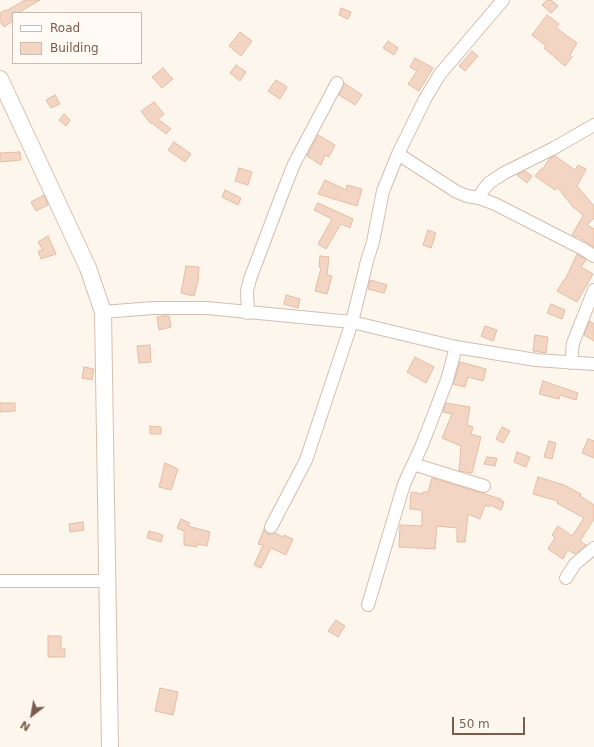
<!DOCTYPE html>
<html>
<head>
<meta charset="utf-8">
<style>
	body { margin:0 }
	#map { position:relative; width:594px; height:747px; overflow:hidden; background:#fdf6ec; font-family:"DejaVu Sans",sans-serif }
	canvas { display:block }
	.legend { position:absolute; left:12px; top:12px; width:130px; height:52px; box-sizing:border-box; background:#fffaf3; border:1px solid #cabbb1; margin:0; padding:5px 7px; list-style:none; font-size:12px; color:#7a5c4d }
	.legend li { display:flex; align-items:center; gap:8px; height:20px }
	.legend b { width:20px; border:1px solid #cabbb1 }
	.north { position:absolute; left:12px; top:695px; width:40px; height:40px; -webkit-text-stroke:3px #fffaf3; paint-order:stroke; rotate:211deg; font-size:11px; font-weight:700; line-height:16px; text-align:center; color:#7a5c4d }
	.north::after { content:''; display:block; margin:auto; width:14px; height:18px; background:#7a5c4d; clip-path:polygon(50% 0,100% 100%,50% 72%,0 100%) }
	.scale { position:absolute; left:452px; top:717px; width:73px; height:18px; box-sizing:border-box; border:2px solid #7a5c4d; border-top:0; padding-left:5px; font-size:12px; line-height:14px; white-space:nowrap; color:#7a5c4d; -webkit-text-stroke:3px #fffaf3; paint-order:stroke }
</style>
</head>
<body>
<div id="map">
<canvas width="594" height="747"></canvas>
<ul class="legend">
<li><b style="height:5px;background:#fff"></b>Road</li>
<li><b style="height:11px;background:#f3d5c3"></b>Building</li>
</ul>
<div class="north">N</div>
<div class="scale">50 m</div>
</div>
<script>
const c = document.querySelector('canvas').getContext('2d');
c.lineJoin = 'round';
function fillPath(path, color) {
  c.fillStyle = color;
  c.fill(path, 'evenodd');
}
function poly(rows) {
  const path = new Path2D();
  for (const r of rows) {
    path.moveTo(r[0], r[1]);
    for (let i = 2; i < r.length; i += 2) path.lineTo(r[i], r[i + 1]);
  }
  return path;
}
function stroke(path, color, width, dash) {
  c.strokeStyle = color;
  c.lineWidth = width;
  c.lineCap = dash ? 'butt' : 'round';
  c.setLineDash(dash || []);
  c.stroke(path);
}
const building = poly([
	[25,0,40,0,18,13,13,13,13,16,10,17,13,21,4,27,0,21,0,13,5,10,6,11,25,0],
	[547,0,551,0,558,6,551,13,542,5,547,0],
	[341,8,351,12,348,19,339,15,341,8],
	[547,15,559,24,556,28,577,43,570,55,572,57,565,66,544,48,546,46,532,35,547,15],
	[240,32,252,41,241,56,229,46,240,32],
	[388,41,398,48,394,55,383,48,388,41],
	[472,51,478,56,465,71,459,66,472,51],
	[415,58,433,68,419,91,408,84,417,71,410,67,415,58],
	[236,65,246,72,240,81,230,73,236,65],
	[163,68,173,79,162,88,152,77,163,68],
	[276,80,287,87,280,99,268,91,276,80],
	[344,83,362,95,355,105,339,95,344,83],
	[55,95,60,104,51,108,46,100,55,95],
	[154,102,164,114,158,119,171,129,166,134,152,123,151,124,141,111,154,102],
	[64,114,70,120,66,126,59,120,64,114],
	[318,135,335,145,329,157,325,155,321,165,307,156,318,135],
	[174,142,191,154,185,162,168,150,174,142],
	[20,152,21,160,0,162,0,153,20,152],
	[555,156,575,170,578,165,586,169,577,186,594,206,594,218,587,225,594,229,594,247,577,236,576,237,572,235,583,216,582,215,582,214,573,207,557,187,555,190,535,176,541,169,542,170,550,158,555,156],
	[239,168,252,172,248,185,235,181,239,168],
	[525,171,532,176,527,183,517,175,525,171],
	[325,180,346,190,347,185,362,189,357,206,318,194,325,180],
	[225,190,241,198,238,205,222,197,225,190],
	[44,195,48,205,36,211,31,202,44,195],
	[318,203,353,219,350,228,341,224,326,249,318,244,332,219,314,210,318,203],
	[428,230,436,233,431,248,423,245,428,230],
	[48,236,56,254,41,259,38,251,43,250,38,242,48,236],
	[577,254,586,260,581,267,593,274,577,302,557,291,564,280,565,280,577,254],
	[320,256,329,257,327,275,332,276,327,294,315,291,321,268,319,267,320,256],
	[186,266,199,267,198,281,194,296,181,293,186,266],
	[370,280,387,285,384,293,368,289,370,280],
	[286,295,300,299,298,308,284,304,286,295],
	[551,304,565,310,562,319,547,313,551,304],
	[163,316,169,316,171,327,159,330,157,317,163,316],
	[590,321,594,324,594,341,584,335,590,321],
	[485,326,497,330,493,341,481,336,485,326],
	[535,335,548,337,546,353,533,351,535,335],
	[150,345,151,362,139,363,137,346,150,345],
	[415,357,434,367,426,383,407,372,415,357],
	[460,362,486,369,483,381,468,377,465,387,453,384,460,362],
	[84,367,94,369,92,380,82,378,84,367],
	[543,381,578,393,576,400,560,395,559,399,539,394,543,381],
	[0,403,15,403,15,411,0,412,0,403],
	[446,403,470,407,467,425,473,427,471,434,481,437,472,473,459,471,461,446,442,438,452,414,443,412,446,403],
	[150,426,161,427,161,434,150,434,150,426],
	[502,427,510,431,503,443,496,439,502,427],
	[588,439,594,441,594,458,582,453,588,439],
	[549,441,556,443,552,459,544,457,549,441],
	[517,452,530,457,526,467,514,462,517,452],
	[487,457,497,458,495,466,484,464,487,457],
	[165,463,178,469,171,490,159,487,165,463],
	[538,477,564,485,581,494,580,496,594,505,594,519,580,541,586,545,575,554,568,550,563,559,548,549,555,538,552,535,558,526,572,536,584,518,557,503,558,501,533,494,538,477],
	[432,478,501,499,500,500,504,502,501,510,490,505,489,507,485,505,480,519,468,514,465,542,457,542,457,528,437,526,435,549,399,547,400,525,422,526,422,510,410,509,411,492,423,494,423,492,428,492,432,478],
	[181,519,190,523,188,526,210,532,207,546,197,544,197,547,184,545,184,531,177,528,181,519],
	[83,522,84,530,70,532,69,524,83,522],
	[264,529,268,534,275,533,283,537,284,535,293,539,286,555,271,548,261,568,254,565,263,545,258,544,264,529],
	[149,531,163,535,161,542,147,538,149,531],
	[336,620,345,626,338,637,328,631,336,620],
	[48,636,61,636,61,649,65,649,65,657,48,657,48,636],
	[160,688,178,692,173,715,155,711,160,688]
]);
fillPath(building, '#f3d5c3');
stroke(building, '#e6bba3', 1);
const street = poly([
	[398,154,457,192,467,196,479,198,495,204,583,249,594,256],
	[479,198,483,190,489,183,504,173,554,148,594,125],
	[103,312,153,308,207,308,352,322,456,347,536,360,594,364],
	[248,313,247,291,250,279,281,197,294,164,337,83],
	[571,363,573,343,594,290],
	[413,464,484,486],
	[271,527,306,460,352,322,367,261,373,242,383,191,398,154,425,99,440,74,503,0],
	[566,578,575,564,594,548],
	[0,581,108,581],
	[368,605,404,484,422,445,434,414,447,380,456,347]
]);
const secondary = poly([
	[0,79,88,268,103,312,110,747]
]);
stroke(street, '#d1beb0', 14);
stroke(secondary, '#d6c0b0', 18);
stroke(street, '#fff', 12);
stroke(secondary, '#fff', 16);
</script>
</body>
</html>
